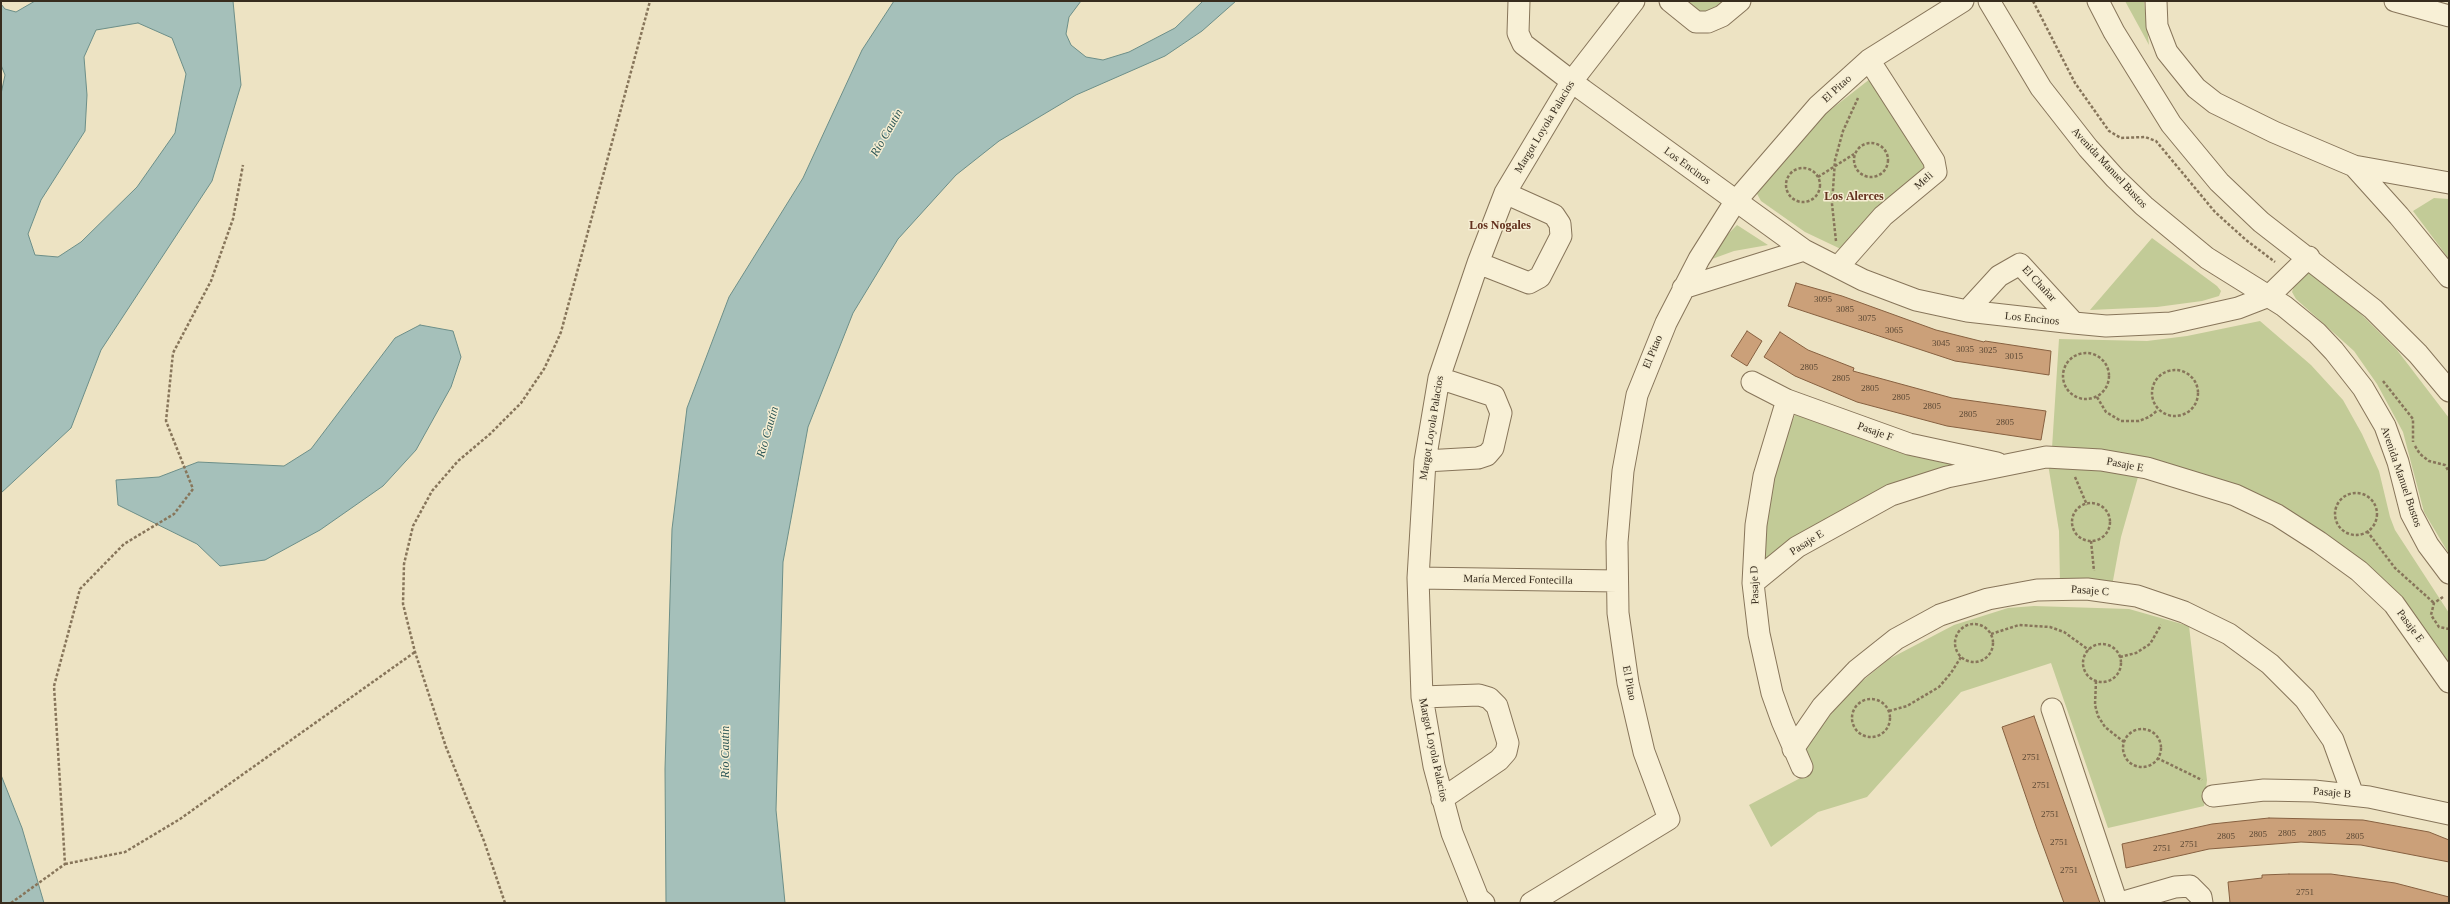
<!DOCTYPE html>
<html>
<head>
<meta charset="utf-8">
<style>
	body { margin:0 }
	#map { position:relative; width:2450px; height:904px; overflow:hidden; background:#ede3c3; font-family:Georgia,serif }
	canvas { display:block }
	.frame { position:absolute; inset:0; border:2px solid #372c1e; pointer-events:none }
</style>
</head>
<body>
<div id="map">
<canvas width="2450" height="904"></canvas>
<div class="frame"></div>
</div>
<script>
const c = document.querySelector('canvas').getContext('2d');
c.lineJoin = 'round';
function fillPath(path, color) {
  c.fillStyle = color;
  c.fill(path, 'evenodd');
}
function poly(rows) {
  const path = new Path2D();
  for (const r of rows) {
    if (r.length === 3) {
      path.moveTo(r[0] + r[2], r[1]);
      path.arc(r[0], r[1], r[2], 0, 2 * Math.PI);
      continue;
    }
    path.moveTo(r[0], r[1]);
    for (let i = 2; i < r.length; i += 2) path.lineTo(r[i], r[i + 1]);
  }
  return path;
}
function stroke(path, color, width, dash) {
  c.strokeStyle = color;
  c.lineWidth = width;
  c.lineCap = dash ? 'butt' : 'round';
  c.setLineDash(dash || []);
  c.stroke(path);
}
function drawText(font, color, halo, rows, align = 'center') {
  c.font = font + ' Georgia,serif';
  c.lineWidth = 3;
  c.setLineDash([]);
  c.textBaseline = 'middle';
  c.strokeStyle = halo;
  c.fillStyle = color;
  for (const [text, x, y, turn = 0] of rows) {
    c.save();
    c.translate(x, y);
    c.rotate((+turn || 0) * Math.PI / 180);
    c.textAlign = isNaN(turn) ? turn : align;
    if (halo) c.strokeText(text, 0, 0);
    c.fillText(text, 0, 0);
    c.restore();
  }
}
fillPath(poly([
	[1680,1,1728,1,1704,17],
	[2125,1,2144,1,2149,45],
	[1870,79,1929,166,1845,251,1805,232,1761,201,1756,192,1820,118],
	[2434,198,2449,199,2449,259,2413,211],
	[1737,225,1768,245,1734,251,1712,259,1726,236],
	[2152,238,2217,286,2221,291,2219,296,2202,301,2157,307,2090,310],
	[2313,270,2325,278,2397,350,2449,418,2449,554,2424,512,2403,432,2377,384,2354,351,2296,299,2292,292,2297,277],
	[2260,321,2311,365,2343,400,2362,434,2379,471,2390,517,2395,530,2449,613,2449,666,2431,638,2387,582,2346,548,2278,506,2052,448,2059,339,2147,341,2187,336],
	[1797,410,1961,466,1760,571,1759,553,1779,453],
	[2048,464,2140,470,2121,537,2112,586,2060,584,2059,531],
	[2034,606,2129,609,2189,626,2207,780,2204,806,2108,828,2051,663,1961,692,1867,797,1818,812,1771,847,1749,805,1810,773,1803,755,1818,728,1855,687,1889,659,1954,625,2008,608]
]), '#c2cb97');
const water = poly([
	[35,1,233,1,241,85,212,181,101,350,71,428,1,493,1,94,5,75,1,65,1,4,5,9,16,12,35,1],
	[138,23,172,38,186,74,175,133,137,187,81,242,58,257,35,255,28,234,41,200,85,131,87,95,84,57,96,30,138,23],
	[894,1,1081,1,1069,17,1066,34,1071,45,1086,57,1103,60,1129,52,1175,28,1203,1,1236,1,1202,31,1165,56,1076,95,999,141,956,175,898,239,853,313,808,427,783,562,776,810,785,903,666,903,665,769,672,529,687,408,729,297,803,178,862,50,894,1],
	[420,325,453,331,461,357,451,387,416,450,383,486,320,530,265,560,220,566,197,544,118,505,116,480,159,477,198,462,284,466,311,449,395,338,420,325],
	[1,775,22,828,44,903,1,903,1,775]
]);
fillPath(water, '#a5c0ba');
stroke(water, '#6c8e88', 1);
const building = poly([
	[1796,283,1842,296,1936,330,1984,342,1985,341,2051,351,2049,375,1955,361,1788,306,1796,283],
	[1747,331,1762,341,1747,366,1731,356,1747,331],
	[1780,332,1808,350,1854,368,1853,371,1952,398,2046,411,2041,440,1947,426,1857,402,1795,376,1764,357,1780,332],
	[2034,716,2063,799,2100,903,2064,903,2037,829,2002,727,2034,716],
	[2269,818,2363,820,2429,832,2449,840,2449,862,2361,845,2301,842,2209,849,2126,868,2122,844,2212,824,2269,818],
	[2289,874,2331,874,2395,883,2449,897,2449,903,2230,903,2228,882,2262,878,2262,875,2289,874]
]);
fillPath(building, '#cba079');
stroke(building, '#866040', 1);
const minor = poly([
	[1519,1,1518,33,1523,44,1583,90,1804,250,1863,280,1916,300,1967,311,2074,323,2106,326,2171,323,2238,308,2269,296,2309,257],
	[1670,1,1696,22,1708,22,1722,16,1740,1],
	[1989,1,2041,88,2088,148,2115,178,2144,206,2207,258,2284,306,2317,333,2334,351,2363,388,2385,426,2398,462,2411,513,2428,545,2449,573],
	[2098,1,2114,32,2171,124,2219,182,2261,222,2373,309,2418,354,2449,391],
	[2156,1,2157,26,2167,52,2196,88,2215,103,2274,132,2354,166,2449,183],
	[2395,1,2449,16],
	[2354,166,2399,216,2449,277],
	[1478,263,1529,283,1540,277,1561,236,1560,224,1554,215,1505,193],
	[1838,267,1883,216,1936,172,1934,161,1869,60],
	[1683,288,1804,250],
	[1967,311,1999,276,2020,264,2074,323],
	[1752,382,1787,400,1909,444,1997,463],
	[1787,400,1764,476,1756,525,1753,583,1759,634,1772,693,1782,721,1802,767],
	[1425,461,1478,458,1487,455,1493,448,1501,413,1494,396,1439,378],
	[1418,578,1617,581],
	[1753,583,1797,547,1891,495,1947,477,2046,457,2101,460,2147,468,2235,495,2277,515,2319,542,2359,571,2394,604,2449,682],
	[1422,697,1479,695,1489,698,1497,706,1508,743,1506,752,1499,760,1442,799],
	[2052,709,2117,903],
	[1793,749,1822,707,1857,670,1896,639,1940,615,1988,599,2037,590,2087,589,2137,596,2184,612,2229,634,2270,664,2305,699,2333,740,2353,795],
	[2213,796,2264,790,2314,791,2369,797,2449,814],
	[1484,903,1478,898,1452,833,1434,766,1422,697,1418,578,1425,461,1439,378,1478,263,1505,193,1572,81,1634,1],
	[1531,903,1669,819,1644,752,1628,683,1618,613,1617,542,1623,471,1637,395,1666,323,1699,259,1735,202,1818,106,1869,60,1963,1],
	[2120,903,2175,887,2190,886,2201,897,2202,903]
]);
stroke(minor, '#87755a', 23);
stroke(poly([
	[2033,1,2075,83,2109,131,2121,138,2145,137,2156,141,2215,212,2246,240,2275,262],
	[1871,160,17],
	[1803,185,17],
	[1818,177,1854,154],
	[1836,241,1832,204,1835,160,1843,131,1858,98],
	[2086,376,23],
	[2175,393,23],
	[2383,381,2413,419,2413,442],
	[2097,397,2106,412,2121,421,2139,421,2149,417,2158,410],
	[2415,446,2420,454,2429,461,2445,465,2449,472],
	[2075,477,2087,505],
	[2356,514,21],
	[2091,522,19],
	[2367,531,2395,568,2434,603],
	[2091,541,2094,571],
	[2443,597,2434,603,2431,615,2439,627,2449,629],
	[1974,643,19],
	[1991,634,2019,625,2050,627,2064,632,2089,650],
	[2102,663,19],
	[2120,657,2136,653,2150,644,2161,625],
	[2096,681,2095,705,2098,716,2105,727,2124,742],
	[1871,718,19],
	[1889,711,1907,706,1939,687,1951,673,1961,657],
	[2142,748,19],
	[2157,758,2202,780],
	[65,864,125,852,180,819,415,652],
	[11,903,65,864,54,686,80,589,124,544,174,514,193,489,166,421,173,353,211,281,233,219,243,165],
	[505,903,484,841,446,747,415,652,403,604,404,564,413,526,432,491,458,461,490,434,521,403,544,369,553,350,561,332,650,1]
]), '#87755a', 2.5, [3, 2]);
stroke(minor, '#f8f0d6', 21);
drawText('9px', '#5c4935', null, [
	["3095",1823,300],
	["3085",1845,310],
	["3075",1867,319],
	["3065",1894,331],
	["3045",1941,344],
	["3035",1965,350],
	["3025",1988,351],
	["3015",2014,357],
	["2805",1809,368],
	["2805",1841,379],
	["2805",1870,389],
	["2805",1901,398],
	["2805",1932,407],
	["2805",1968,415],
	["2805",2005,423],
	["2751",2031,758],
	["2751",2041,786],
	["2751",2050,815],
	["2805",2287,834],
	["2805",2317,834],
	["2805",2258,835],
	["2805",2226,837],
	["2805",2355,837],
	["2751",2059,843],
	["2751",2189,845],
	["2751",2162,849],
	["2751",2069,871],
	["2751",2305,893]
]);
drawText('11px', '#372c1e', '#f5edd2', [
	["El Pitao",1837,89,-42],
	["Margot Loyola Palacios",1545,127,-59],
	["Los Encinos",1687,166,36],
	["Avenida Manuel Bustos",2109,168,47],
	["Meli",1924,181,-42],
	["El Chañar",2039,284,47],
	["Los Encinos",2032,319,6],
	["El Pitao",1653,352,-68],
	["Margot Loyola Palacios",1432,428,-81],
	["Pasaje F",1875,432,20],
	["Pasaje E",2125,465,11],
	["Avenida Manuel Bustos",2401,477,71],
	["Pasaje E",1807,543,-32],
	["María Merced Fontecilla",1518,580,1],
	["Pasaje D",1755,585,-92],
	["Pasaje C",2090,591,4],
	["Pasaje E",2410,626,53],
	["El Pitao",1629,683,79],
	["Margot Loyola Palacios",1433,750,78],
	["Pasaje B",2332,793,5]
]);
drawText('italic 12px', '#2d5757', '#f5edd2', [
	["Río Cautín",887,133,-60],
	["Río Cautín",768,432,-74],
	["Río Cautín",726,752,-90]
]);
drawText('bold 12px', '#63311e', '#f5edd2', [
	["Los Alerces",1854,197],
	["Los Nogales",1500,226]
]);
</script>
</body>
</html>
